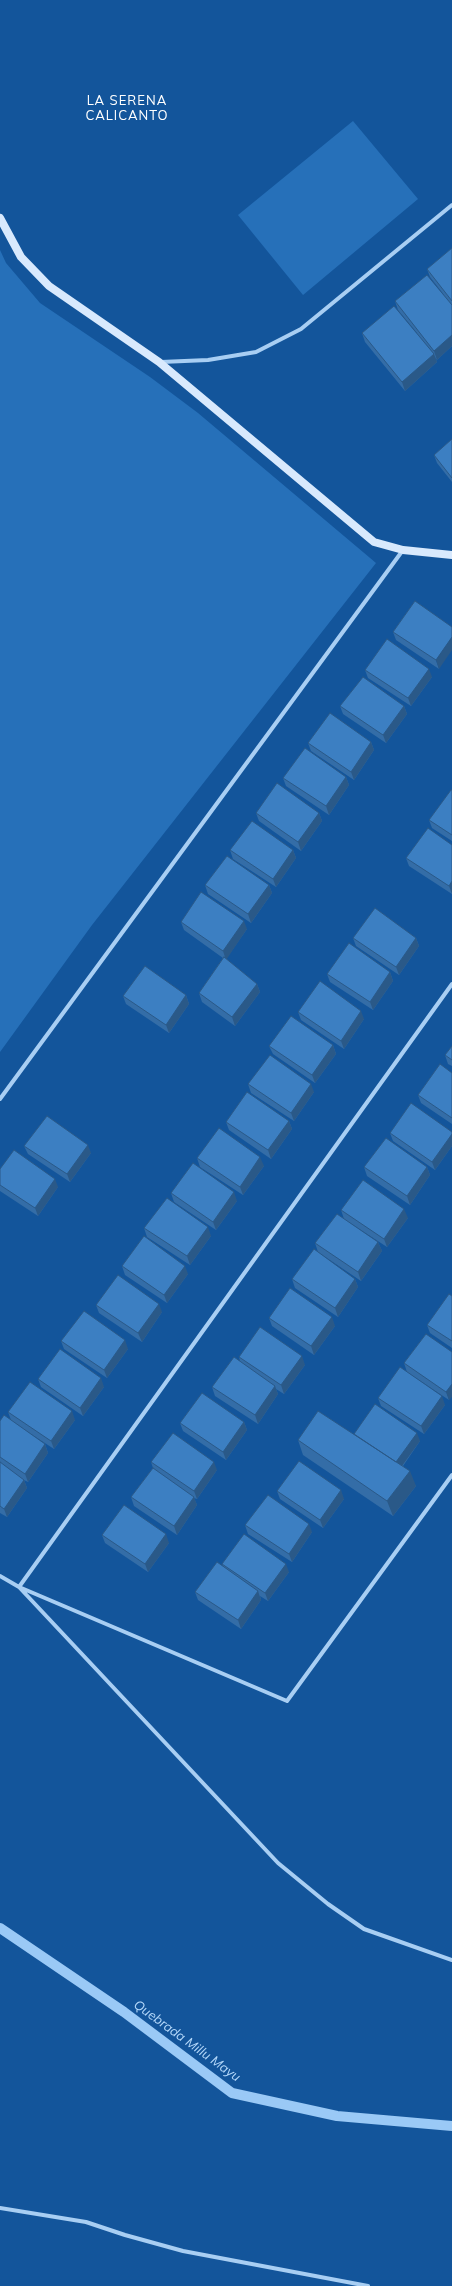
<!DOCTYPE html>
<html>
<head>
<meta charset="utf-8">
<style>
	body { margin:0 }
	canvas { display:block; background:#13559b }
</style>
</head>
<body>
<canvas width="452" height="2286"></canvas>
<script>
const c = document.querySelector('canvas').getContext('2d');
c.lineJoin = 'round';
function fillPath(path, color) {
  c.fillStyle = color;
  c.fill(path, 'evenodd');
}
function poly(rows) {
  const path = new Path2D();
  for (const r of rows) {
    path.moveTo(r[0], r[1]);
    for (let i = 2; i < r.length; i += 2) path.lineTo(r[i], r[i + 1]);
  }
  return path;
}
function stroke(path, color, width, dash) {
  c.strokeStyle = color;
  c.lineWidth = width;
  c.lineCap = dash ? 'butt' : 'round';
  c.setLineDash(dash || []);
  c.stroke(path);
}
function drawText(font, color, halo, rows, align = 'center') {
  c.font = font + ' Mulish,sans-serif';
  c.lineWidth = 3;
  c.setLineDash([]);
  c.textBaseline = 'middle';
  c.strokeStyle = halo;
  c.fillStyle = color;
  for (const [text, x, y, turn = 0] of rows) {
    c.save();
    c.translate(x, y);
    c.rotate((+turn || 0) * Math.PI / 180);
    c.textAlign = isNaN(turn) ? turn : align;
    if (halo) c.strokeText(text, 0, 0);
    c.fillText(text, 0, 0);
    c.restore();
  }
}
fillPath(poly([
	[353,121,418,199,303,295,238,215],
	[0,250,6,263,40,303,150,377,198,413,376,563,92,925,0,1052]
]), '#2670b9');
stroke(poly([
	[0,1928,124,2012,232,2093,337,2116,452,2126]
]), '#9ac9f6', 10);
stroke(poly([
	[161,362,208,360,256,352,301,329,452,205],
	[452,984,19,1587,278,1863,328,1904,364,1929,452,1960],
	[0,1099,403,550],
	[0,1576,19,1587,287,1701,452,1475],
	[0,2208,86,2222,125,2235,183,2251,368,2286]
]), '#a8cef3', 4);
stroke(poly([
	[0,218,21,257,49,286,159,362,374,542,403,550,452,555]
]), '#d8e9fd', 8);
fillPath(poly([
	[452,248,452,346,437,360,435,357,437,362,405,391,365,342,362,333,417,333,398,310,395,301,444,295,430,277,427,269],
	[452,439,452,482,437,463,434,455],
	[415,601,439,669,396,640,393,632],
	[365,670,432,677,411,706,368,678],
	[340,706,404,706,407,714,386,743,343,714],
	[371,742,374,750,354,780,311,751,308,743],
	[346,777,349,785,329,815,286,786,283,778],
	[452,790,452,841,432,828,429,820],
	[256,813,319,813,322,821,301,851,259,821],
	[452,845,452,894,409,866,406,858],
	[230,850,293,850,296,858,276,887,233,859],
	[205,885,269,885,272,893,251,923,208,894],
	[181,922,247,929,226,959,257,984,260,992,235,1026,202,1002,199,993,223,958,184,930],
	[353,938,416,938,419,946,399,975,356,946],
	[390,972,393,981,373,1010,330,982,327,974],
	[186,995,189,1004,169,1033,126,1004,123,996],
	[298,1012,364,1019,344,1049,301,1020],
	[333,1045,336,1054,315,1083,273,1054,269,1046],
	[452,1046,452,1066,448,1064,445,1055],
	[452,1073,452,1124,421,1103,418,1095],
	[248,1084,314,1092,294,1121,251,1093],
	[289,1121,292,1129,271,1159,229,1130,226,1122],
	[390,1133,452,1134,452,1146,435,1170,393,1141],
	[24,1146,91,1153,70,1182,28,1154],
	[197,1158,264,1166,243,1195,200,1167],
	[364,1167,427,1167,430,1175,410,1205,367,1176],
	[0,1169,58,1187,38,1216,0,1191],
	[171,1193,237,1201,216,1230,174,1202],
	[341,1210,408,1218,387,1247,344,1219],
	[144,1228,211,1236,190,1265,147,1237],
	[378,1242,382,1251,361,1281,318,1252,315,1243],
	[122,1266,188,1274,167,1303,125,1275],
	[292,1279,355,1279,358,1287,338,1317,295,1288],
	[452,1296,452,1348,430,1333,427,1325],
	[96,1305,162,1312,142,1342,99,1313],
	[269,1318,335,1326,314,1355,272,1326],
	[426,1334,449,1400,407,1372,404,1363],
	[61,1341,128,1349,107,1378,64,1349],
	[239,1357,305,1365,284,1394,276,1389,278,1394,258,1424,215,1396,212,1387,240,1361],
	[38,1379,104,1387,83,1416,41,1387],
	[378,1398,445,1405,424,1434,381,1406],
	[8,1412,75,1420,54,1449,22,1428,45,1444,48,1453,28,1482,24,1480,27,1488,7,1517,0,1513,0,1421,11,1420],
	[244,1422,247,1430,226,1460,183,1431,180,1423],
	[298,1440,420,1441,403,1466,416,1486,393,1516,303,1455],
	[151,1462,217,1470,197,1499,194,1498,197,1505,177,1535,134,1506,131,1497,153,1468],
	[277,1491,344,1499,323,1528,280,1499],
	[245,1525,312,1532,292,1562,248,1534],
	[102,1535,169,1543,148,1572,105,1543],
	[222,1564,289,1572,268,1601,260,1596,261,1600,241,1629,198,1600,195,1592,223,1566]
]), '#346da7');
fillPath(poly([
	[452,335,452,346,437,360,434,351],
	[434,354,437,362,405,391,402,382],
	[452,637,452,650,439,669,436,660],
	[429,669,432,677,411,706,408,698],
	[404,706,407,714,386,743,383,735],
	[371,742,374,750,354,780,351,772],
	[346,777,349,785,329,815,326,806],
	[319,813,322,821,301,851,298,842],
	[293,850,296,858,276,887,273,879],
	[452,881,452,894,449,886],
	[269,885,272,893,251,923,248,914],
	[244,921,247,929,226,960,223,951],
	[416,938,419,946,399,975,396,967],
	[390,972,393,981,373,1010,370,1002],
	[257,984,260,992,235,1026,232,1017],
	[186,995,189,1004,169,1033,166,1025],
	[361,1011,364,1019,344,1049,341,1041],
	[333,1045,336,1054,315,1083,312,1075],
	[311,1084,314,1092,294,1121,291,1113],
	[289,1121,292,1129,271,1159,268,1150],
	[452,1134,452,1146,435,1170,432,1162],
	[88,1145,91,1153,70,1182,67,1174],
	[260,1157,264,1166,243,1195,240,1187],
	[427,1167,430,1175,410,1205,407,1196],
	[55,1179,58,1187,38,1216,35,1208],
	[234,1192,237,1201,216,1230,213,1222],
	[404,1209,408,1218,387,1247,384,1239],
	[208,1227,211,1236,190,1265,187,1256],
	[378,1242,382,1251,361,1281,358,1272],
	[185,1266,188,1274,167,1303,164,1295],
	[355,1279,358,1287,338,1317,335,1308],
	[159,1304,162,1312,142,1342,138,1333],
	[332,1317,335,1326,314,1355,311,1346],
	[125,1340,128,1349,107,1378,104,1370],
	[302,1356,305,1365,284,1394,281,1385],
	[101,1378,104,1387,83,1416,80,1408],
	[452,1384,452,1397,449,1400,446,1392],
	[275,1386,278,1394,258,1424,255,1415],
	[442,1396,445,1405,424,1434,421,1426],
	[72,1411,75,1420,54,1449,51,1441],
	[244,1422,247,1430,226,1460,223,1452],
	[417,1433,420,1441,399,1470,396,1462],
	[45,1444,48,1453,28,1482,25,1474],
	[214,1462,217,1470,197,1499,194,1491],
	[410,1471,416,1486,393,1516,387,1501],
	[24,1480,27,1488,7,1517,4,1509],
	[341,1490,344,1499,323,1528,320,1520],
	[194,1497,197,1505,177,1535,174,1526],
	[309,1524,312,1532,292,1562,289,1554],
	[166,1534,169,1543,148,1572,145,1564],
	[286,1564,289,1572,268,1601,265,1593],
	[258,1591,261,1600,241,1629,238,1620]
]), '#2a5988');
const building = poly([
	[452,248,452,301,427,269,452,248],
	[427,275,452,305,452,335,434,351,395,301,427,275],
	[394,306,434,354,402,382,362,333,394,306],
	[452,439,452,478,434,455,452,439],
	[415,601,452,627,452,637,436,660,393,632,415,601],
	[387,639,429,669,408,698,365,670,387,639],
	[363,677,404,706,383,735,340,706,363,677],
	[330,713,371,742,351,772,308,743,330,713],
	[305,748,346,777,326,806,283,778,305,748],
	[277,783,319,813,298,842,256,813,277,783],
	[451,790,452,790,452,835,429,820,451,790],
	[252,821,293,850,273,879,230,850,252,821],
	[428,828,452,845,452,881,449,886,406,858,428,828],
	[227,856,269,885,248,914,205,885,227,856],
	[201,892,244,921,223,951,181,922,201,892],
	[375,908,416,938,396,967,353,938,375,908],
	[349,943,390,972,370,1002,327,974,349,943],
	[224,957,257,984,232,1017,199,993,224,957],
	[145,966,186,995,166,1025,123,996,145,966],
	[320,981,361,1011,341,1041,298,1012,320,981],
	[291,1016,333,1045,312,1075,269,1046,291,1016],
	[452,1046,452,1060,445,1055,452,1046],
	[270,1055,311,1084,291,1113,248,1084,270,1055],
	[440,1064,452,1073,452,1118,418,1095,440,1064],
	[247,1092,289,1121,268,1150,226,1122,247,1092],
	[411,1103,452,1132,452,1134,432,1162,390,1133,411,1103],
	[47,1116,88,1145,67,1174,24,1146,47,1116],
	[219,1128,260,1157,240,1187,197,1158,219,1128],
	[386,1138,427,1167,407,1196,364,1167,386,1138],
	[14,1150,55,1179,35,1208,0,1185,0,1169,14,1150],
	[193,1163,234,1192,213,1222,171,1193,193,1163],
	[363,1180,404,1209,384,1239,341,1210,363,1180],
	[167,1198,208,1227,187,1256,144,1228,167,1198],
	[337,1214,378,1242,358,1272,315,1243,337,1214],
	[144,1236,185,1266,164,1295,122,1266,144,1236],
	[314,1249,355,1279,335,1308,292,1279,314,1249],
	[118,1275,159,1304,138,1333,96,1305,118,1275],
	[290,1288,332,1317,311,1346,269,1318,290,1288],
	[449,1294,452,1296,452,1341,427,1325,449,1294],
	[84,1311,125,1340,104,1370,61,1341,84,1311],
	[260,1327,302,1356,281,1385,239,1357,260,1327],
	[426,1334,452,1352,452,1384,446,1392,404,1363,426,1334],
	[60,1349,101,1378,80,1408,38,1379,60,1349],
	[234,1357,275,1386,255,1415,212,1387,234,1357],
	[400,1367,442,1396,421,1426,378,1398,400,1367],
	[30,1382,72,1411,51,1441,8,1412,30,1382],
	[202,1393,244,1422,223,1452,180,1423,202,1393],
	[375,1404,417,1433,396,1462,354,1434,375,1404],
	[318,1411,410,1471,387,1501,298,1440,318,1411],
	[4,1415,45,1444,25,1474,0,1457,0,1421,4,1415],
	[173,1433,214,1462,194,1491,151,1462,173,1433],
	[299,1461,341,1490,320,1520,277,1491,299,1461],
	[0,1462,24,1480,4,1509,0,1506,0,1462],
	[153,1468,194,1497,174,1526,131,1497,153,1468],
	[268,1495,309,1524,289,1554,245,1525,268,1495],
	[124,1505,166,1534,145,1564,102,1535,124,1505],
	[244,1534,286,1564,265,1593,222,1564,244,1534],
	[217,1562,258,1591,238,1620,195,1592,217,1562]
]);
fillPath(building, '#3c7fc2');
stroke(building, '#2a5988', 1);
c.letterSpacing = '1px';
drawText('13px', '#fff', '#13559b', [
	["LA SERENA",127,101],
	["CALICANTO",127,116]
]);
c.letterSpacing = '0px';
drawText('italic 13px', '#b4d8fa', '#13559b', [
	["Quebrada Millu Mayu",187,2041,36]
]);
</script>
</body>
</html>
